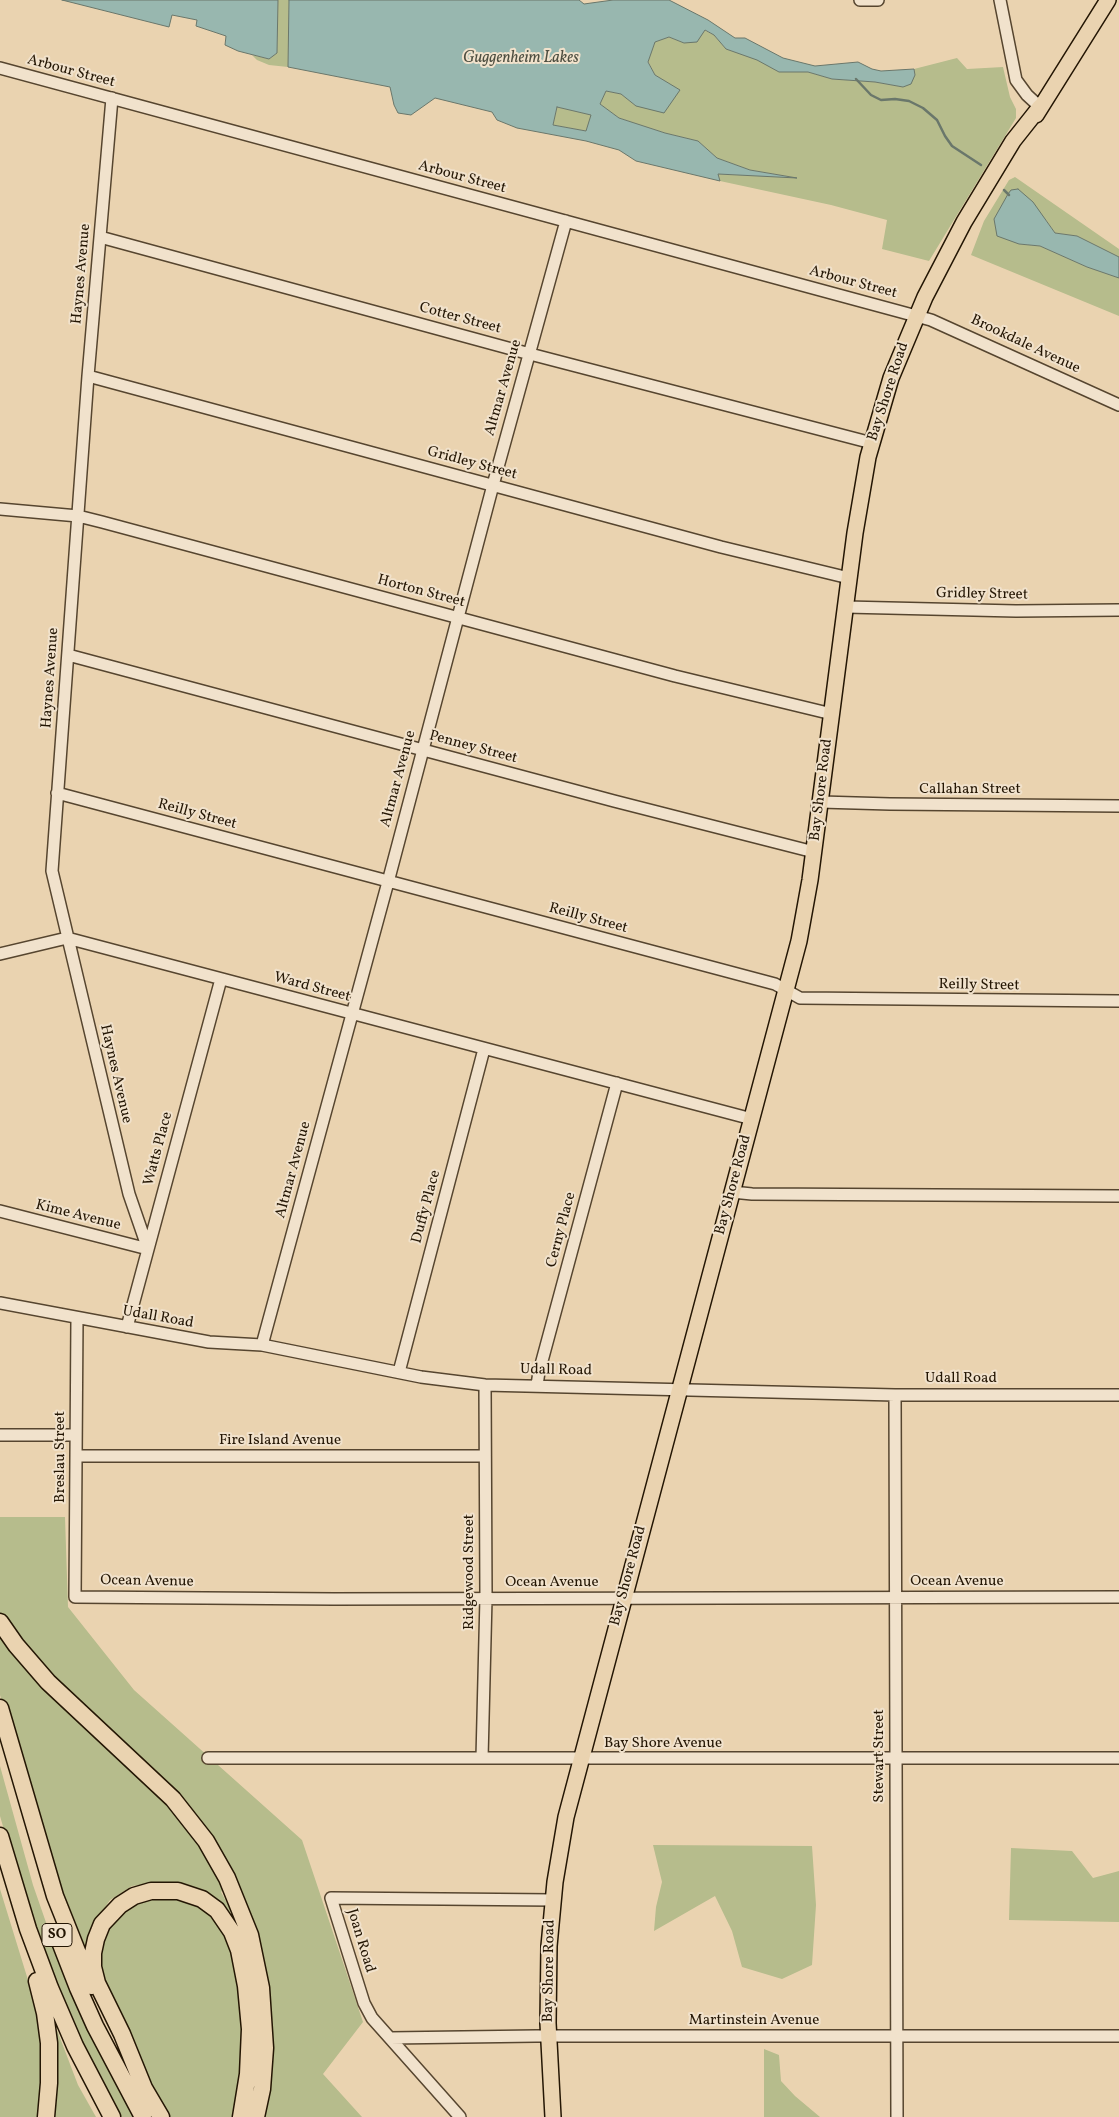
<!DOCTYPE html>
<html>
<head>
<meta charset="utf-8">
<style>
	body { margin:0 }
	canvas { display:block; background:#ead3b0 }
</style>
</head>
<body>
<canvas width="1119" height="2117"></canvas>
<script>
const c = document.querySelector('canvas').getContext('2d');
c.lineJoin = 'round';
function fillPath(path, color) {
  c.fillStyle = color;
  c.fill(path, 'evenodd');
}
function poly(rows) {
  const path = new Path2D();
  for (const r of rows) {
    path.moveTo(r[0], r[1]);
    for (let i = 2; i < r.length; i += 2) path.lineTo(r[i], r[i + 1]);
  }
  return path;
}
function stroke(path, color, width, dash) {
  c.strokeStyle = color;
  c.lineWidth = width;
  c.lineCap = dash ? 'butt' : 'round';
  c.setLineDash(dash || []);
  c.stroke(path);
}
function drawText(font, color, halo, rows, align = 'center') {
  c.font = font + ' Vollkorn,serif';
  c.lineWidth = 4;
  c.setLineDash([]);
  c.textBaseline = 'middle';
  c.strokeStyle = halo;
  c.fillStyle = color;
  for (const [text, x, y, turn = 0] of rows) {
    c.save();
    c.translate(x, y);
    c.rotate((+turn || 0) * Math.PI / 180);
    c.textAlign = isNaN(turn) ? turn : align;
    if (halo) c.strokeText(text, 0, 0);
    c.fillText(text, 0, 0);
    c.restore();
  }
}
fillPath(poly([
	[278,0,289,0,288,67,269,65,257,60,252,55,269,59,277,53],
	[704,30,714,35,726,49,757,59,779,72,808,72,832,79,875,82,903,87,915,75,914,69,957,58,967,69,1003,67,1010,97,1016,109,1016,118,929,261,882,249,887,220,831,205,720,181,718,174,791,177,750,170,717,158,698,141,665,133,619,118,600,104,606,91,621,94,636,106,679,90,655,75,648,61,655,42,669,37,684,43],
	[557,107,592,115,586,131,553,125],
	[1015,177,1119,249,1119,257,1077,236,1055,233,1046,220,1019,244,1040,246,1087,267,1119,278,1119,316,971,255,984,221,1009,180],
	[0,1517,65,1517,68,1607,134,1690,302,1840,363,2022,323,2074,362,2117,259,2117,269,2036,227,1870,68,1697,0,1616],
	[0,1635,20,1662,165,1801,202,1851,225,1888,221,1892,232,1912,227,1912,195,1887,161,1882,132,1886,110,1900,91,1928,85,1947,80,1947,27,1788,0,1695],
	[0,1766,33,1885,66,1980,137,2117,119,2117,62,2006,21,1889,0,1816],
	[653,1845,812,1846,816,1905,812,1965,782,1979,742,1967,732,1931,715,1896,654,1931,656,1907,662,1882],
	[1011,1848,1072,1851,1093,1878,1119,1871,1119,1922,1009,1920],
	[0,1889,40,2019,46,2074,42,2117,0,2117],
	[157,1894,190,1898,218,1918,234,1950,245,2014,241,2095,235,2117,168,2117,152,2089,96,1961,104,1927,127,1903],
	[57,2030,78,2085,96,2117,52,2117],
	[764,2049,779,2055,781,2081,795,2096,820,2117,764,2117]
]), '#b6bc8c');
const water = poly([
	[62,0,278,0,277,53,269,59,238,51,225,45,226,36,196,26,197,20,172,15,169,27,62,0],
	[289,0,579,0,584,4,613,0,669,0,708,20,735,38,745,38,783,58,815,66,858,62,872,69,881,71,914,69,915,75,911,84,903,87,875,82,832,79,808,72,779,72,757,60,726,49,714,35,705,30,697,42,684,43,669,37,655,42,648,62,655,75,680,90,664,113,636,106,621,94,606,91,600,104,619,118,665,133,698,141,717,158,750,170,797,178,718,174,720,181,636,161,619,150,586,141,517,128,497,120,492,112,435,98,411,115,398,113,394,105,390,87,288,67,289,0],
	[557,107,591,115,586,131,553,125,557,107],
	[1018,189,1033,202,1055,233,1077,236,1119,257,1119,278,1087,267,1040,246,1019,244,997,236,994,219,1008,194,1011,190,1018,189]
]);
fillPath(water, '#98b7af');
stroke(water, '#6a776b', 1);
stroke(poly([
	[856,79,871,95,881,100,895,99,909,101,923,108,937,120,945,136,952,146,981,165],
	[1004,190,1009,195]
]), '#6a776b', 2.5);
const minor = poly([
	[860,0,878,0],
	[1000,0,1016,80,1027,95,1040,107],
	[0,68,931,320,1119,405],
	[112,98,88,376,52,871,129,1194,148,1249],
	[100,237,530,354,872,443],
	[88,376,721,547,849,578],
	[0,509,78,516,102,522,675,676,832,714],
	[846,607,1016,611,1119,610],
	[68,655,614,801,814,852],
	[57,793,775,984,800,998,1119,1001],
	[821,802,890,804,1119,806],
	[0,954,67,938,752,1119],
	[732,1192,752,1194,1119,1196],
	[0,1211,148,1249],
	[0,1303,209,1342,262,1345,421,1377,485,1385,895,1395,1119,1395],
	[77,1318,75,1597,334,1599,1119,1597],
	[127,1327,221,979],
	[262,1345,388,882,493,485,566,221],
	[399,1372,484,1049],
	[537,1385,539,1372,617,1083],
	[895,1395,897,2117],
	[0,1435,76,1435],
	[76,1456,485,1456],
	[208,1758,1119,1758],
	[482,1758,486,1598,485,1385],
	[390,2038,536,2036,1119,2036],
	[460,2117,372,2018,364,2003,331,1898,553,1900]
]);
const major = poly([
	[1036,115,1108,0],
	[553,2117,548,2023,549,1946,555,1882,566,1817,799,941,810,880,855,533,868,457,891,378,925,297,964,222,1013,141,1040,107]
]);
const highway = poly([
	[0,1622,16,1645,48,1682,173,1799,206,1841,227,1878,250,1935,261,1988,265,2048,262,2089,256,2117],
	[0,1708,55,1896,91,1986],
	[0,1836,28,1929,50,1988,75,2046,112,2117],
	[57,1934,78,1988,95,2026,143,2117],
	[37,1981,45,2013,49,2043,49,2083,46,2117],
	[141,2083,161,2117],
	[146,2093,122,2034,97,1983,93,1967,93,1953,96,1939,102,1924,120,1905,134,1896,151,1891,178,1891,202,1899,217,1910,232,1932,239,1950,246,1986,250,2029,248,2074,241,2117]
]);
stroke(minor, '#56452f', 14);
stroke(major, '#241604', 18);
stroke(highway, '#241604', 19);
stroke(minor, '#f1e2cc', 11);
stroke(major, '#ead3b0', 15);
stroke(highway, '#ead3b0', 16);
for (const [x, y, w] of [
	[57,1935,30]
]) {
  const box = new Path2D();
  box.roundRect(x - w / 2, y - 11.5, w, 23, 4);
  c.fillStyle = '#f1e2cc';
  c.fill(box);
  stroke(box, '#241604', 1);
}
drawText('bold 14px', '#241604', null, [
	["SO",57,1935]
]);
drawText('15px', '#241604', '#f1e2cc', [
	["Arbour Street",71,72,15],
	["Arbour Street",462,178,15],
	["Haynes Avenue",82,274,-85],
	["Arbour Street",853,283,15],
	["Cotter Street",460,319,15],
	["Brookdale Avenue",1025,345,25],
	["Altmar Avenue",504,388,-74],
	["Bay Shore Road",889,392,-72],
	["Gridley Street",472,464,15],
	["Horton Street",421,592,15],
	["Gridley Street",982,595,1],
	["Haynes Avenue",51,678,-86],
	["Penney Street",473,748,15],
	["Altmar Avenue",399,779,-75],
	["Bay Shore Road",822,790,-83],
	["Callahan Street",970,790],
	["Reilly Street",197,815,15],
	["Reilly Street",588,919,15],
	["Reilly Street",979,986,1],
	["Ward Street",312,988,15],
	["Haynes Avenue",115,1074,77],
	["Watts Place",159,1149,-75],
	["Altmar Avenue",294,1170,-75],
	["Bay Shore Road",734,1185,-75],
	["Duffy Place",427,1207,-75],
	["Kime Avenue",78,1216,14],
	["Cerny Place",562,1230,-75],
	["Udall Road",158,1318,10],
	["Udall Road",556,1371,1],
	["Udall Road",961,1379],
	["Fire Island Avenue",280,1441],
	["Breslau Street",61,1457,-90],
	["Ridgewood Street",470,1572,-90],
	["Bay Shore Road",629,1576,-75],
	["Ocean Avenue",147,1582,1],
	["Ocean Avenue",957,1582],
	["Ocean Avenue",552,1583],
	["Bay Shore Avenue",663,1744],
	["Stewart Street",880,1756,-90],
	["Joan Road",360,1941,73],
	["Bay Shore Road",550,1971,-89],
	["Martinstein Avenue",754,2021]
]);
drawText('italic 16px', '#4d4e40', '#f1e2cc', [
	["Guggenheim Lakes",521,59]
]);
</script>
</body>
</html>
